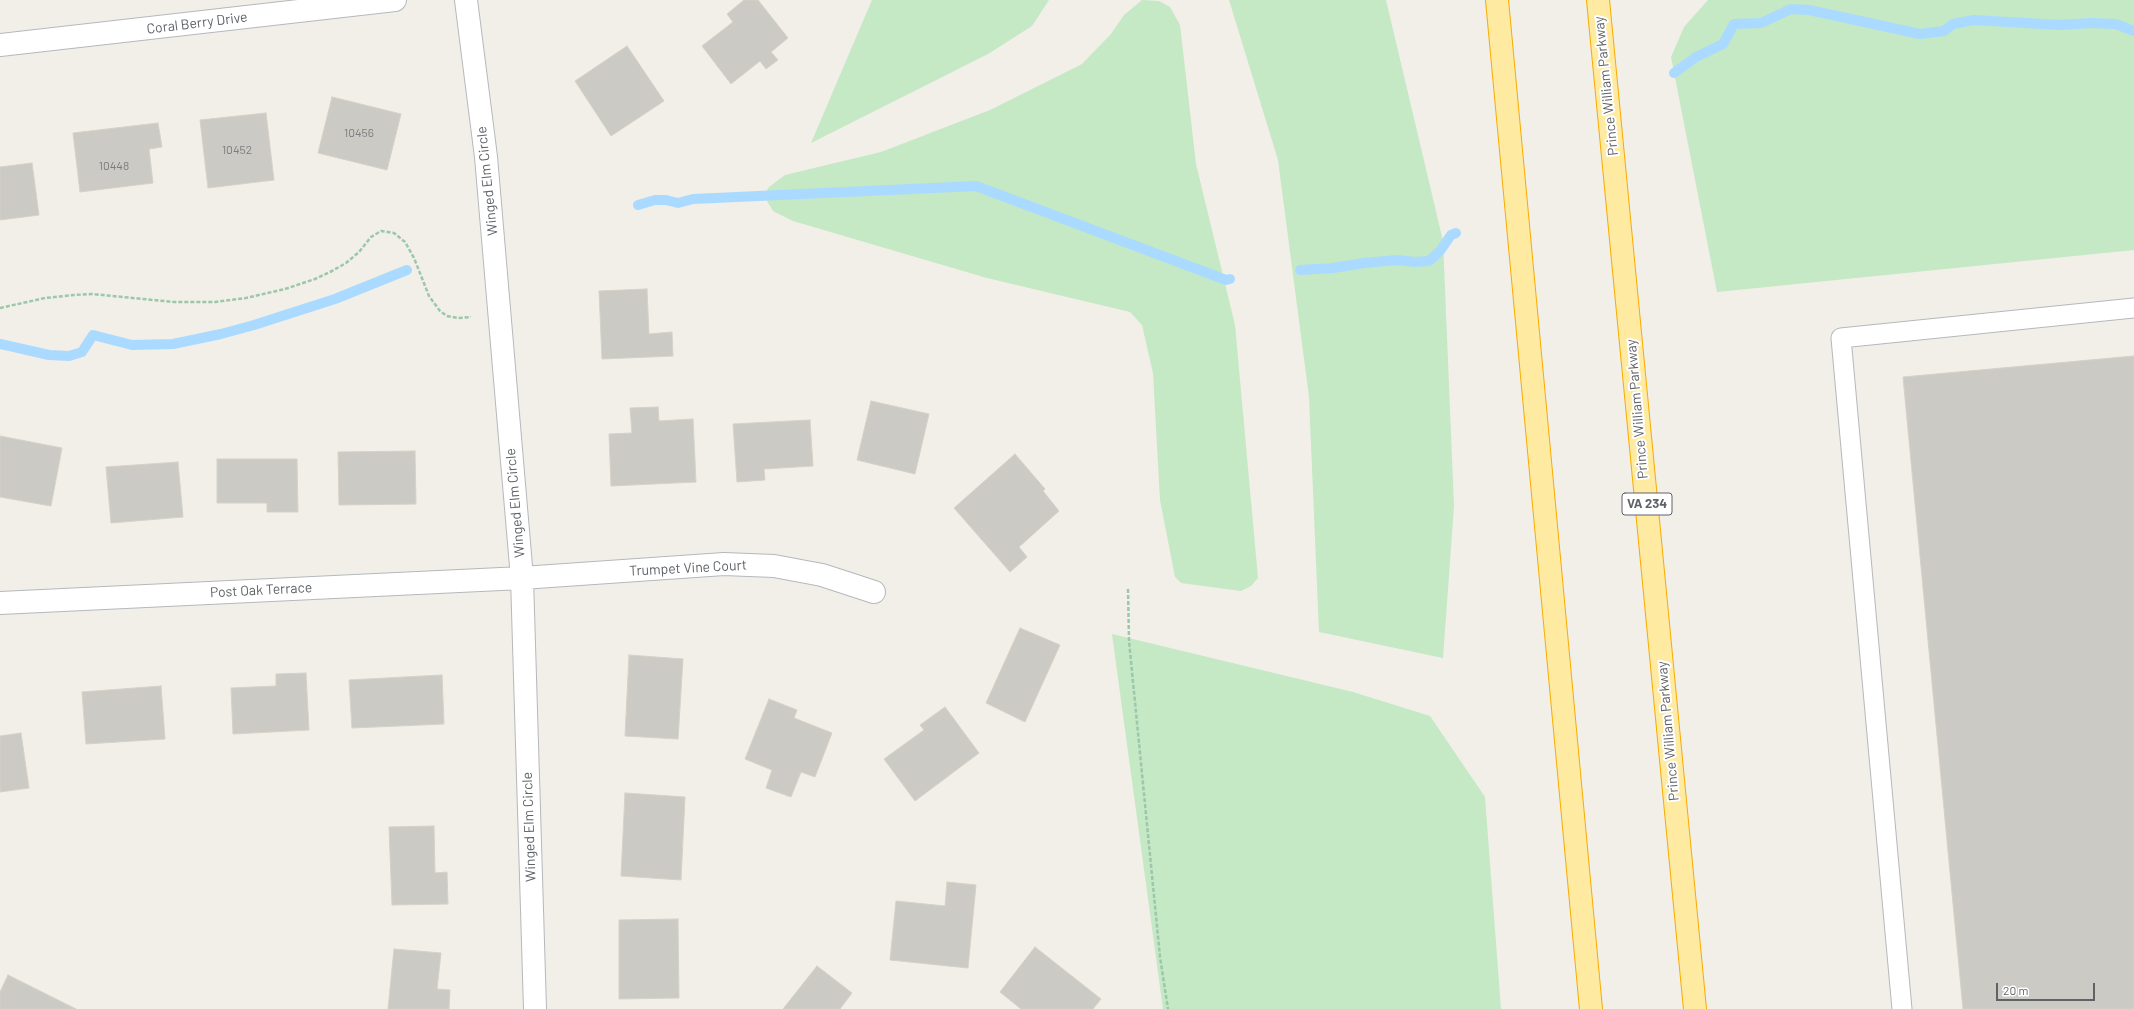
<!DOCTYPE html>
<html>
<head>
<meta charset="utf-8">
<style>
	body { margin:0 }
	#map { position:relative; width:2134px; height:1009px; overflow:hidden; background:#f1efe8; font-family:Barlow,sans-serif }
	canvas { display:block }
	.scale { position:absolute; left:1996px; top:983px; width:99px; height:18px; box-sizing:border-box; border:2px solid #5f6368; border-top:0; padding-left:5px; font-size:12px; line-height:14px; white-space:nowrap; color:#5f6368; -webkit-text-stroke:3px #fff; paint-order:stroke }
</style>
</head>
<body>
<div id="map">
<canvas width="2134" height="1009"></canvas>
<div class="scale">20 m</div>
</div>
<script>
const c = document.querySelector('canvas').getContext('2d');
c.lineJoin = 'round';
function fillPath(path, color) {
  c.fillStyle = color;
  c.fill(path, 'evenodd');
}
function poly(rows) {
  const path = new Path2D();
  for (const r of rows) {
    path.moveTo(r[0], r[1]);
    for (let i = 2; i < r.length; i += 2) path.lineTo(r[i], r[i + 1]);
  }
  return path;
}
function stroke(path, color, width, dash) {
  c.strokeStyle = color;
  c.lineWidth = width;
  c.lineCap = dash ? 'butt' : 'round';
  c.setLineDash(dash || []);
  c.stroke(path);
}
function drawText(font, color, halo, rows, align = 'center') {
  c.font = font + ' Barlow,sans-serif';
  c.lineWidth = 4;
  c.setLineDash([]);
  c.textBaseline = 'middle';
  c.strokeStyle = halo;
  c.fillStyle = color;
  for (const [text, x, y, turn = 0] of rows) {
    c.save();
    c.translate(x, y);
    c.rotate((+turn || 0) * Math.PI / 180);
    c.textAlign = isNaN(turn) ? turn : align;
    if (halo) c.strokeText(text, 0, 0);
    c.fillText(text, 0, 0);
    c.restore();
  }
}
fillPath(poly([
	[872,0,1049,0,1032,26,988,54,811,143],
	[1142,0,1159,1,1170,7,1180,25,1196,164,1235,325,1258,578,1251,586,1241,591,1181,583,1175,577,1160,500,1153,373,1142,325,1130,312,987,278,793,221,773,211,764,196,769,187,785,175,881,152,990,110,1082,64,1111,34,1124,15],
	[1229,0,1386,0,1443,241,1454,506,1443,658,1319,632,1309,397,1278,160],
	[1708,0,2134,0,2134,250,1717,292,1671,57,1684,27],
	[1112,634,1353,692,1430,716,1485,797,1501,1009,1163,1009]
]), '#c5e8c5');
stroke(poly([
	[1674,73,1696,57,1723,44,1734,24,1761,23,1791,9,1809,10,1920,34,1944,31,1953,24,1974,20,2060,25,2091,23,2116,24,2134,31],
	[638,205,655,200,666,200,678,203,693,199,976,186,1226,280,1230,279],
	[1300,270,1333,268,1364,263,1397,260,1415,262,1429,261,1440,251,1451,235,1456,233],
	[0,344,49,355,69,356,82,352,93,335,132,345,173,344,221,334,254,325,335,299,407,270]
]), '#aadaff', 10);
const building = poly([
	[744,0,758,0,788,38,771,52,778,60,766,69,760,61,731,84,702,46,733,22,727,14,744,0],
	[627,46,664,101,611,136,575,81,627,46],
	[332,97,401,114,387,170,318,153,332,97],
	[266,113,274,180,208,188,200,120,266,113],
	[158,123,162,147,149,149,153,183,80,192,73,133,158,123],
	[32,163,39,215,0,220,0,167,32,163],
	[647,289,649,334,672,332,673,356,602,359,599,291,647,289],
	[2134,356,2134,1009,1963,1009,1903,377,2134,356],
	[871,401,929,414,915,474,857,460,871,401],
	[658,407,659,421,693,419,696,482,611,486,609,434,632,433,630,408,658,407],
	[810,420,813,466,764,469,765,480,737,482,733,424,810,420],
	[0,436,62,448,51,506,0,497,0,436],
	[415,451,416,504,339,505,338,452,415,451],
	[1015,454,1045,489,1043,491,1059,511,1019,547,1027,557,1010,572,954,508,1015,454],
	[217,459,297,459,298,512,267,512,267,503,217,503,217,459],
	[178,462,183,517,111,523,106,467,178,462],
	[1020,628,1060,645,1025,722,986,703,1020,628],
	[629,655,683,659,678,739,625,736,629,655],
	[306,673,309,730,233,734,231,688,276,686,276,674,306,673],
	[442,675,444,724,352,728,349,680,442,675],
	[161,686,165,739,86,744,82,692,161,686],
	[769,699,797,710,794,718,832,733,815,777,801,772,791,797,766,788,772,770,745,759,769,699],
	[945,707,979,753,915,801,884,759,924,730,920,725,945,707],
	[21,733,29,788,0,792,0,736,21,733],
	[625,793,685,797,681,880,621,876,625,793],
	[434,826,435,873,447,872,448,904,392,905,389,827,434,826],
	[947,882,976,885,968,968,890,960,896,901,945,906,947,882],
	[678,919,679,998,619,999,619,920,678,919],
	[1035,947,1101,999,1093,1009,1021,1009,1000,992,1035,947],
	[394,949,441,953,437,989,450,990,449,1009,388,1009,394,949],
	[817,966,852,993,840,1009,783,1009,817,966],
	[8,975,76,1009,0,1009,0,992,8,975]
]);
fillPath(building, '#cccac5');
stroke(building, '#d6d1c6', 1);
const service = poly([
	[1902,1009,1841,338,2134,308]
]);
const minor = poly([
	[466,0,486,157,522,578,535,1009],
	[0,45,395,0],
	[0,603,522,578,724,564,774,566,822,575,874,592]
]);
const trunk = poly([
	[1497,0,1591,1009],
	[1598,0,1695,1009]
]);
stroke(service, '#b5b8bc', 21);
stroke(minor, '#b5b8bc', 24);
stroke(trunk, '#f9ab00', 24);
stroke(poly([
	[0,308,45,298,74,295,92,294,174,302,215,302,246,298,285,289,315,279,332,271,346,263,359,252,371,237,381,231,394,233,405,242,414,258,429,296,440,311,447,316,458,318,471,317],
	[1128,589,1129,641,1160,957,1168,1009]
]), '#9cc7a9', 2.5, [4, 2]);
stroke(service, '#fff', 19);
stroke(minor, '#fff', 22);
stroke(trunk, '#feeaa1', 22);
drawText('12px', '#7a7d7f', null, [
	["10456",359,133],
	["10452",237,150],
	["10448",114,166]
]);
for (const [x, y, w] of [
	[1647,504,50]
]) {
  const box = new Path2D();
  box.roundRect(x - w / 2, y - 11, w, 22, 3);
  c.fillStyle = '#fff';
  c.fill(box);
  stroke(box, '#5f6368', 1);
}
drawText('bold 13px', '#5f6368', null, [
	["VA 234",1647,504]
]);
drawText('14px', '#5f6368', '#fff', [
	["Coral Berry Drive",197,23,-7],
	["Prince William Parkway",1606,86,-96],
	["Winged Elm Circle",487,181,-96],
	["Prince William Parkway",1637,409,-95],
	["Winged Elm Circle",515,503,-95],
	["Trumpet Vine Court",688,568,-3],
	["Post Oak Terrace",261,590,-3],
	["Prince William Parkway",1668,731,-95],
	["Winged Elm Circle",529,827,-92]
]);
</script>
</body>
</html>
